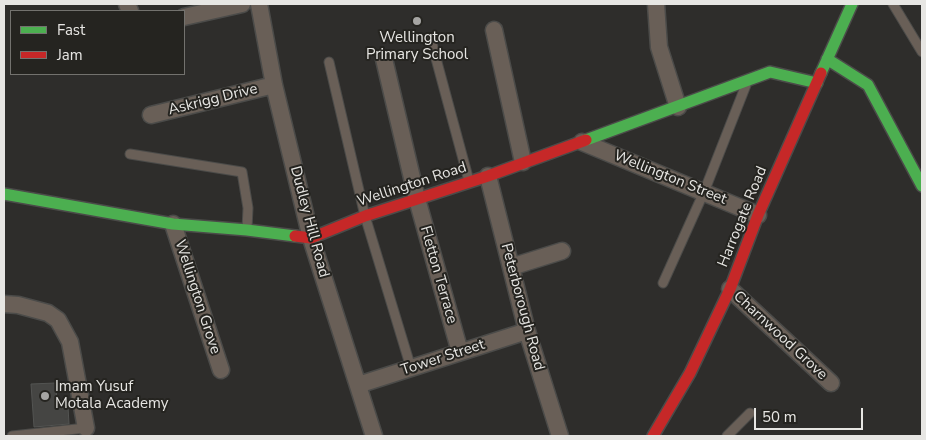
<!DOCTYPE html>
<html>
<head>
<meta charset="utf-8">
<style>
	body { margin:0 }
	#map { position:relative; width:926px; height:440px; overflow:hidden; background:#2e2d2b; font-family:"Nunito Sans",sans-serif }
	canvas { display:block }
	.frame { position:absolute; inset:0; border:5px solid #e7e6e3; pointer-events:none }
	.legend { position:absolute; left:10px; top:10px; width:175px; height:65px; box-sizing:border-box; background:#252420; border:1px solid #73726e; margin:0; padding:6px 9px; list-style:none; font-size:15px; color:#e7e6e3 }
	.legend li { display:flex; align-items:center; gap:10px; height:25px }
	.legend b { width:25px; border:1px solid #73726e }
	.scale { position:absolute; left:754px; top:408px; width:109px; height:22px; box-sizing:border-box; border:2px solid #e7e6e3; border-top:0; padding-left:6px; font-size:15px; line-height:18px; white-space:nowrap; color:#e7e6e3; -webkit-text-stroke:4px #252420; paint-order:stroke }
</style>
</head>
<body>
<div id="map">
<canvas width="926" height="440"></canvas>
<div class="frame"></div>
<ul class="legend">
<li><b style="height:6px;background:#4caf50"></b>Fast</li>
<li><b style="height:6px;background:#c62828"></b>Jam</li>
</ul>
<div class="scale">50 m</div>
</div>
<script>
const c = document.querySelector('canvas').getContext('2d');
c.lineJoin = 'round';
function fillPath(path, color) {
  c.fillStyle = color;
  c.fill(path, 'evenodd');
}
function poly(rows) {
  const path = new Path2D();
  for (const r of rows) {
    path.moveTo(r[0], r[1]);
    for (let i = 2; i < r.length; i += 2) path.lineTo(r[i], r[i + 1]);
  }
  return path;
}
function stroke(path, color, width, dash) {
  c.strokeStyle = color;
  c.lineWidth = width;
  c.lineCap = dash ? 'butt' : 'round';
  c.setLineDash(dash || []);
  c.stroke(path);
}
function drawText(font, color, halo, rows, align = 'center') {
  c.font = font + ' "Nunito Sans",sans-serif';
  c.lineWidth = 4;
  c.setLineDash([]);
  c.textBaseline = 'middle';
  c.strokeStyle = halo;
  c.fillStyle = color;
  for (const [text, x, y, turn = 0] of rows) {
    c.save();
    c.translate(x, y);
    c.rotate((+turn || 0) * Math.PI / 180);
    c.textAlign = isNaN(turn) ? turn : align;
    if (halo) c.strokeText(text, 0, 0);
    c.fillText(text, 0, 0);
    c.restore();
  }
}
const building = poly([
	[56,383,57,408,68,407,69,424,34,427,31,384,56,383]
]);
fillPath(building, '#454543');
stroke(building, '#535452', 1);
const lane = poly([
	[893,4,922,52],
	[431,40,469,181],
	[329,62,365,216,411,368],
	[130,154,242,172,248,208,247,229],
	[663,283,704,192,746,85],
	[12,436,86,428],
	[727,436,750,413]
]);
const street = poly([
	[127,4,130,11],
	[259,4,274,85,311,238,374,436],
	[656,4,659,47,678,107],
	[184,17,242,4],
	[494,30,523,162],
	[384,59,417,199,460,352],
	[151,115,274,85],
	[582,142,758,215],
	[488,176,527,331,560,436],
	[173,224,221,370],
	[511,267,562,251],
	[730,289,831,383],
	[4,304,18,305,48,313,58,320,70,342,86,428],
	[358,385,527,331]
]);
const fast = poly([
	[827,59,868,85,922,186],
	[821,73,852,4],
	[586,140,770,72,817,83],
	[4,194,173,224,247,230,295,236]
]);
const jam = poly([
	[295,236,311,238,365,216,488,176,586,140],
	[653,436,690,373,730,289,758,215,821,73]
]);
stroke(lane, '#4b4b49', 11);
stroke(street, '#4b4b49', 19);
stroke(fast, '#4b4b49', 14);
stroke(jam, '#4b4b49', 14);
stroke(lane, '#695f57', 9);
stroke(street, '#695f57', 16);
stroke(fast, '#4caf50', 11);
stroke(jam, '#c62828', 11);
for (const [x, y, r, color] of [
	[417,21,5,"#a6a5a3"],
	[45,396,5,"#a6a5a3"]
]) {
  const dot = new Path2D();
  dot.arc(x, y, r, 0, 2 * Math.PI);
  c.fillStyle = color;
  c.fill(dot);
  stroke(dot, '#252420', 2);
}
drawText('15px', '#e7e6e3', '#252420', [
	["Wellington",417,38],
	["Primary School",417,55],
	["Imam Yusuf",55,387,"left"],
	["Motala Academy",55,404,"left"]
]);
drawText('15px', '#e7e6e3', '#252420', [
	["Askrigg Drive",213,100,-14],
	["Wellington Street",670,178,22],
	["Wellington Road",412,185,-18],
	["Harrogate Road",743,217,-68],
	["Dudley Hill Road",309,222,75],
	["Fletton Terrace",438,275,74],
	["Wellington Grove",197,297,72],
	["Peterborough Road",522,307,75],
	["Charnwood Grove",780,336,43],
	["Tower Street",443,358,-18]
]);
</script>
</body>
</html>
